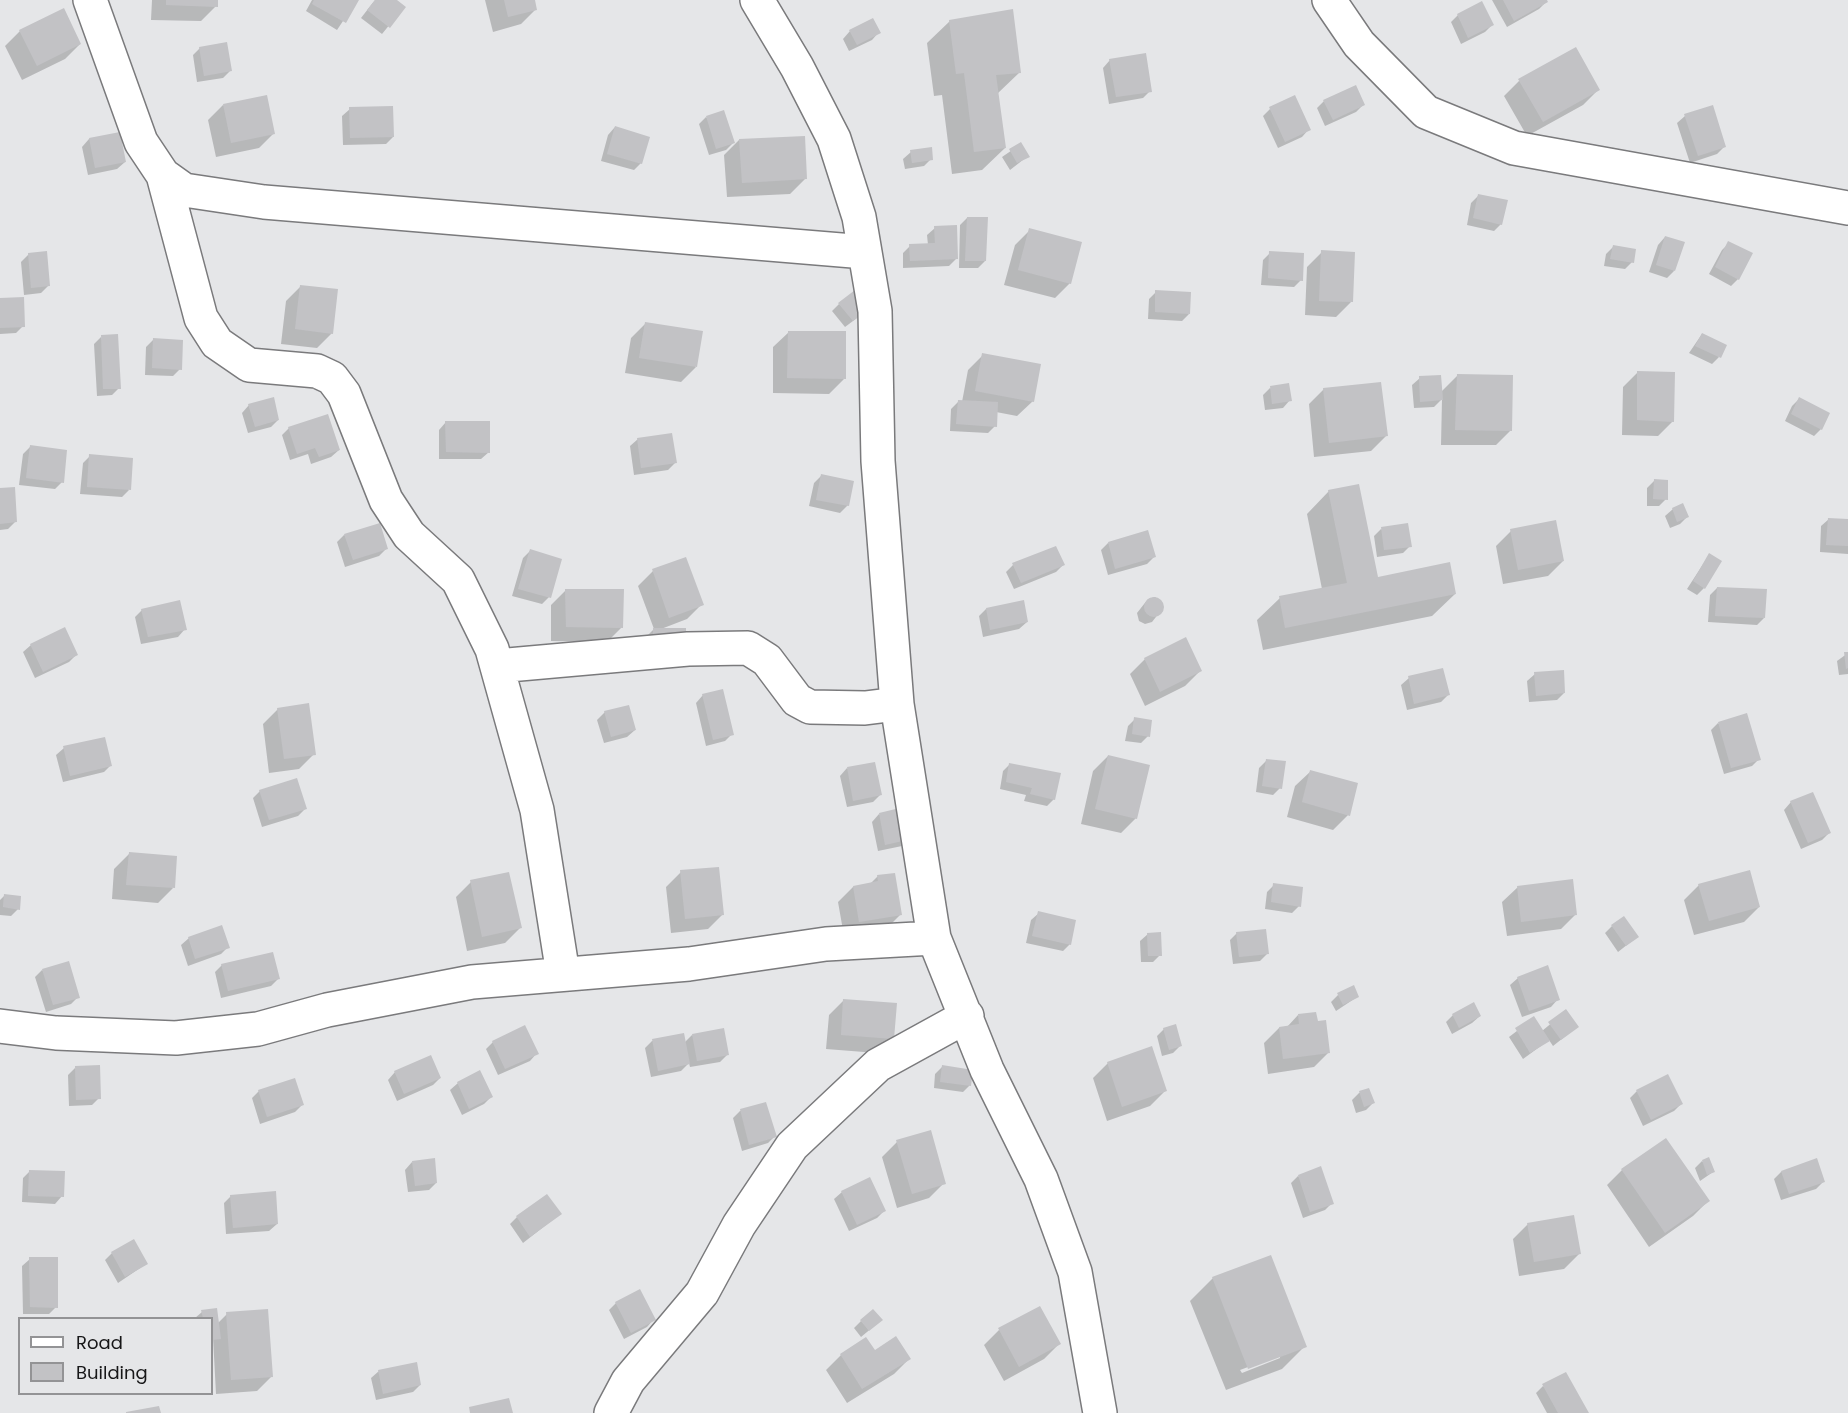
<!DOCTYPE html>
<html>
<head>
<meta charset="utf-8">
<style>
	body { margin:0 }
	#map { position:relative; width:1848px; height:1413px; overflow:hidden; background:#e5e6e8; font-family:Poppins,sans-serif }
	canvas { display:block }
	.legend { position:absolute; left:18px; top:1317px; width:195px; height:78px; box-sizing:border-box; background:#e5e6e8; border:2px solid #939395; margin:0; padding:8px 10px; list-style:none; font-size:18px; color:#171718 }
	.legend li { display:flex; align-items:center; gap:12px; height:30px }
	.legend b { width:30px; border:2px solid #939395 }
</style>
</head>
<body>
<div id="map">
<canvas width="1848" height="1413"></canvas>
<ul class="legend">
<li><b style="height:8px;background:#fff"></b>Road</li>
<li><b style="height:16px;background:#c2c2c5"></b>Building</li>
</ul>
</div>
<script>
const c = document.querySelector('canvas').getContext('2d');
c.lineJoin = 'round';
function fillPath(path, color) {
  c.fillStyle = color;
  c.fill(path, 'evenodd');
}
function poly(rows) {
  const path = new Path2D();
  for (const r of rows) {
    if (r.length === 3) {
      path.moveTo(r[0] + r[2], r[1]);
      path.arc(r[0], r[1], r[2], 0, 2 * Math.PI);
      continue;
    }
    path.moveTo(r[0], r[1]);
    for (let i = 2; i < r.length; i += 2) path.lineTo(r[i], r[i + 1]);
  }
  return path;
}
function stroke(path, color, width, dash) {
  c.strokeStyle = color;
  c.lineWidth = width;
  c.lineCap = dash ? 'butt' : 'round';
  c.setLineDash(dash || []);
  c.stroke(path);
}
fillPath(poly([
	[152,0,216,0,216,6,201,21,151,20],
	[312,0,357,0,337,30,306,11],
	[375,0,395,0,404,7,382,34,361,18],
	[485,0,533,0,536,9,521,24,493,32],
	[1492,0,1545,0,1546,2,1539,9,1507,27],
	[1458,15,1492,25,1485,32,1461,44,1451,22],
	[950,21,1020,72,997,94,1005,148,982,170,952,174,942,95,934,96,927,43],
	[20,31,80,44,65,59,22,80,5,46],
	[850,31,879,32,872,40,849,51,843,39],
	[200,48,230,71,223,78,197,82,193,55],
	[1110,60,1150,91,1143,98,1109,104,1103,68],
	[1519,81,1598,90,1583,105,1527,136,1504,96],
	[1324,101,1363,105,1356,112,1325,126,1317,108],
	[223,105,274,133,259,148,216,157,208,120],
	[350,109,393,137,386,144,343,145,342,116],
	[1270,109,1309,129,1302,137,1278,148,1263,116],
	[1685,116,1724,147,1717,154,1690,163,1677,123],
	[706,117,733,143,726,150,709,155,699,124],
	[615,127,641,163,634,170,601,161,608,135],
	[119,134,125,162,117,169,88,175,82,147,89,139],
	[739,140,805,179,790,194,727,197,724,155],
	[1021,144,1028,156,1010,170,1002,157],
	[911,152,931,159,924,166,905,169,903,159],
	[1478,196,1501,224,1494,231,1467,225,1471,203],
	[967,218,985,261,978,268,959,268,960,225],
	[935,228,957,258,949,266,903,268,903,253,910,246,928,245,927,235],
	[1030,230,1070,283,1055,298,1004,285,1015,245],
	[1665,237,1674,271,1667,278,1649,272,1658,245],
	[1729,243,1738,279,1731,286,1709,274,1722,250],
	[1613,247,1632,262,1625,269,1604,266,1606,254],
	[1322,252,1351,302,1336,317,1305,315,1307,267],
	[1270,253,1301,280,1294,287,1261,285,1263,260],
	[29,254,48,286,41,293,24,295,21,262],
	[301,286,332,333,317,348,281,344,286,301],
	[1156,292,1189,314,1182,321,1148,319,1149,299],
	[0,299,23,326,16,333,0,334],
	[839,304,861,315,845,327,832,311],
	[646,323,696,367,681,382,625,373,631,338],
	[789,332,844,379,829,394,773,393,773,347],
	[1702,334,1719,357,1712,364,1689,353],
	[101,337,119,388,112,395,97,396,94,344],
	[153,340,180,369,173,376,145,375,146,347],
	[983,355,1033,401,1017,416,996,412,995,426,988,433,950,431,951,409,958,402,962,402,968,370],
	[1638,372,1673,421,1658,436,1622,435,1623,387],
	[1457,376,1511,430,1496,445,1441,445,1442,399,1434,407,1414,408,1412,385,1420,378,1441,392],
	[1270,388,1290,400,1283,408,1265,410,1263,395],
	[1324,389,1386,436,1371,451,1314,457,1309,404],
	[1799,399,1821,429,1814,436,1785,421,1792,406],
	[249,405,278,420,271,427,248,433,242,413],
	[446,422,489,452,481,459,439,459,439,430],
	[289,428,339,450,331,457,311,464,308,454,290,460,282,435],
	[638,439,675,463,668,470,634,475,630,446],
	[30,447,62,482,55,489,19,485,23,454],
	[90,456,129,490,122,497,80,494,83,463],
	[821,476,848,505,840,513,809,506,814,483],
	[1654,481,1666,499,1659,506,1647,506,1647,488],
	[0,489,15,522,8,529,0,530],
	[1329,491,1377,579,1455,594,1432,616,1263,650,1257,620,1280,598,1322,589,1307,514],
	[1673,509,1687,517,1680,524,1670,528,1665,516],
	[1829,519,1848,521,1848,554,1820,552,1821,526],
	[1381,529,1410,546,1403,553,1377,557,1374,536],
	[1511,531,1563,561,1548,576,1503,584,1496,546],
	[344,535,386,549,379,556,345,567,337,542],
	[1108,543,1154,557,1147,564,1108,575,1101,550],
	[530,551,549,597,542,604,512,596,523,558],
	[1709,555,1704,588,1697,595,1687,589],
	[1013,565,1063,565,1056,572,1014,589,1006,572],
	[653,571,702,604,687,619,661,629,684,649,646,637,654,629,638,586],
	[1717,588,1764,618,1757,625,1708,622,1710,595],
	[566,590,622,627,607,642,551,641,551,605],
	[1155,597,1161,601,1163,608,1152,622,1145,624,1139,621,1137,613,1148,599],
	[986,609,1027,622,1019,629,983,637,979,616],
	[142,610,185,629,178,637,141,644,135,617],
	[31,645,76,655,69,662,35,678,23,652],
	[1848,653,1848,674,1839,675,1837,661],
	[1145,659,1200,671,1185,686,1145,706,1130,674],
	[1535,674,1564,693,1557,700,1529,702,1527,681],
	[1409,678,1448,695,1441,702,1407,710,1401,685],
	[703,695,732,734,725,741,706,746,696,703],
	[278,709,314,754,299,769,269,773,263,724],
	[605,712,635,730,627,737,604,743,597,720],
	[1135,719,1148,736,1141,743,1125,741,1128,726],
	[1718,723,1759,759,1752,766,1724,774,1711,730],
	[64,748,111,765,104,772,63,782,56,755],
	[1108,756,1136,818,1121,833,1081,824,1093,771],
	[1266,761,1280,788,1273,795,1256,792,1259,768],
	[1010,764,1054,799,1047,806,1024,801,1026,795,1000,789,1003,771],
	[847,768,880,795,873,802,847,807,840,776],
	[1311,771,1348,815,1333,830,1287,817,1295,786],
	[260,791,305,809,298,816,262,827,253,798],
	[1791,802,1829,833,1822,840,1801,849,1784,810],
	[879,814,909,839,902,846,878,851,872,822],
	[129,854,173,888,158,903,112,899,114,869],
	[681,872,723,914,708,929,671,933,666,887],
	[878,876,900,915,885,930,844,936,838,902,853,887,870,884],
	[471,882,520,928,505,943,467,951,456,897],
	[1274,885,1299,906,1292,913,1265,909,1267,892],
	[1699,885,1759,907,1744,922,1694,935,1684,900],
	[1518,887,1576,914,1561,929,1507,936,1502,902],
	[5,895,18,909,11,916,0,915,0,900],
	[1039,913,1070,944,1063,951,1026,943,1031,920],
	[1612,926,1637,937,1618,952,1605,933],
	[1237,933,1268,953,1260,961,1233,964,1230,940],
	[1148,934,1160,955,1153,962,1141,962,1140,941],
	[189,938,228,947,221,954,188,966,181,945],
	[222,965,278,979,271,986,221,998,215,972],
	[42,970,78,997,71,1004,46,1012,35,977],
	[1518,978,1558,999,1551,1007,1522,1017,1510,985],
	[1338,995,1357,997,1336,1011,1331,1002],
	[844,1000,892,1038,877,1053,826,1049,829,1015],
	[1566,1011,1577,1027,1553,1046,1549,1040,1523,1059,1509,1037,1534,1018,1542,1031],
	[1298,1015,1329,1052,1314,1067,1268,1074,1264,1043,1279,1028,1287,1027],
	[1453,1015,1480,1016,1472,1023,1452,1034,1446,1022],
	[1164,1029,1180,1046,1173,1053,1162,1056,1157,1036],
	[683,1035,684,1043,692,1035,727,1055,720,1062,690,1067,689,1063,681,1071,651,1077,645,1048,652,1041],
	[493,1042,537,1053,530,1061,498,1075,486,1049],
	[1108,1063,1165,1091,1150,1106,1107,1121,1093,1078],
	[942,1067,970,1085,963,1092,934,1088,935,1074],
	[75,1068,99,1098,92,1105,69,1106,68,1075],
	[395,1072,440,1078,433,1085,397,1101,388,1080],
	[458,1083,491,1097,484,1104,462,1115,450,1090],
	[1368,1089,1373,1103,1366,1110,1356,1113,1352,1100,1359,1093],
	[259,1091,302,1105,295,1112,260,1124,252,1098],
	[1637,1091,1681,1104,1674,1111,1643,1126,1630,1098],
	[765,1103,775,1136,768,1143,742,1151,733,1118,740,1111],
	[1666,1140,1708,1201,1693,1216,1649,1247,1607,1185,1622,1170],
	[897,1142,944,1183,929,1198,897,1208,882,1157],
	[1816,1160,1823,1182,1816,1189,1781,1200,1774,1179,1781,1172],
	[1702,1161,1713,1172,1700,1181,1695,1168],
	[412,1162,436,1183,429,1190,408,1192,405,1170],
	[30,1171,62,1196,55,1204,22,1202,23,1178],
	[1298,1176,1332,1203,1325,1210,1303,1218,1291,1183],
	[869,1179,884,1211,877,1218,849,1231,834,1199,842,1192],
	[231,1196,277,1224,269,1231,226,1234,224,1203],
	[560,1214,523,1243,510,1224,517,1217],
	[1528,1224,1579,1254,1564,1269,1519,1276,1513,1239],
	[112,1253,146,1264,118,1283,105,1260],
	[30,1259,56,1307,49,1314,23,1314,22,1266],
	[1213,1278,1305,1346,1282,1369,1226,1390,1190,1301],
	[1280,1355,1280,1358,1242,1373,1240,1370],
	[616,1303,654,1319,647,1327,624,1339,609,1310],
	[216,1310,218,1323,227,1314,272,1376,257,1391,216,1394,212,1318,195,1318,202,1312],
	[861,1321,873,1327,861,1337,854,1328],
	[999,1330,1059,1344,1044,1359,1004,1381,984,1345],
	[866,1339,874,1352,909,1359,894,1374,847,1403,826,1370,841,1355],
	[379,1371,420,1385,413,1392,376,1400,371,1378],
	[1543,1386,1587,1413,1547,1413,1536,1393]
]), '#0003');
fillPath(poly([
	[166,0,218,0,218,7,166,5],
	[314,0,359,0,346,23,312,4],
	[375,0,397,0,406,7,390,28,367,10],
	[504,0,535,0,537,10,508,17],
	[1503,0,1547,0,1548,2,1514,21],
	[1482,1,1494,25,1468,38,1457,14],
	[64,8,81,44,37,66,19,30],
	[1013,9,1021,73,996,75,1006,148,974,152,964,73,956,74,949,20],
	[873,18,881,33,857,45,849,30],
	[227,42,232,71,204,76,199,47],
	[1576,47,1600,90,1543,122,1518,79],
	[1146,53,1152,92,1116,97,1109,59],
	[1356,85,1365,105,1333,120,1323,100],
	[267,95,275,134,231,143,223,104],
	[1295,95,1311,130,1285,142,1269,107],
	[1713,105,1726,147,1698,156,1684,114],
	[393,106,394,137,350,138,349,107],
	[724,110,735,143,716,149,706,116],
	[615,126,650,137,642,164,607,154],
	[120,132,126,162,95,168,89,138],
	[805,136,807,179,742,183,739,139],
	[1021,142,1030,157,1017,163,1009,149],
	[932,147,933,160,912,163,910,150],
	[1478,194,1508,200,1502,225,1473,218],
	[967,217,988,217,986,261,965,261],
	[957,225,958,259,910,261,909,244,935,243,934,226],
	[1029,228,1082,242,1071,284,1018,270],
	[1665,236,1685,242,1675,271,1656,265],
	[1728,241,1753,253,1739,280,1715,267],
	[1613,245,1636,249,1634,263,1610,259],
	[1321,250,1355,252,1353,302,1319,301],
	[47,251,50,286,31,288,28,253],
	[1269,251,1304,253,1303,281,1268,278],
	[300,285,338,289,333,334,295,329],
	[855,290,870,308,853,321,838,303],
	[1155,290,1191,292,1190,314,1155,312],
	[24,297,25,327,0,328,0,298],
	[645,322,703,331,697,367,639,358],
	[788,331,846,331,846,379,787,378],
	[1702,333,1727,345,1721,358,1695,346],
	[118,334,121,389,103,389,101,335],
	[153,338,183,340,182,370,152,368],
	[982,353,1041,364,1034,402,975,391],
	[1637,371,1675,372,1674,422,1637,420],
	[1457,374,1513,375,1512,431,1455,430],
	[1441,375,1443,400,1420,402,1419,376],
	[1381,382,1388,436,1329,443,1323,388],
	[1289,383,1292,401,1272,404,1270,386],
	[274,397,279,420,255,427,248,404],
	[1799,397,1830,413,1822,430,1791,414],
	[958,400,998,402,997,427,956,424],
	[328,414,340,450,319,457,315,448,297,454,288,427],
	[445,421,490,421,490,453,446,452],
	[672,433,677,463,641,468,637,438],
	[30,445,67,450,64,483,26,478],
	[89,454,133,458,131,490,87,487],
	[821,474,854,481,849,506,816,500],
	[1654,479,1668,480,1668,500,1653,499],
	[1359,484,1378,577,1450,562,1456,594,1285,628,1279,596,1347,583,1328,490],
	[15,487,17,522,0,524,0,488],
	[1683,503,1689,517,1677,522,1672,508],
	[1828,518,1848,519,1848,546,1826,545],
	[1556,520,1564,561,1518,570,1510,529],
	[380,523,388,549,353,560,344,534],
	[1408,523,1412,547,1384,550,1381,527],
	[1148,530,1156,557,1115,569,1108,542],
	[1056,546,1065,565,1021,583,1012,563],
	[530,549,562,559,551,598,518,589],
	[1709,553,1722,561,1705,589,1693,581],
	[686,557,704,605,669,618,652,569],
	[1717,587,1767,589,1765,618,1715,616],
	[565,589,624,589,623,628,566,627],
	[1154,607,10],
	[180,600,187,630,148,637,141,609],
	[1024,600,1028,622,990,630,986,608],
	[65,627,78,655,43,672,30,644],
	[653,628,686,628,686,650,653,650],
	[1186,637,1202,671,1160,692,1144,658],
	[1844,652,1848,652,1848,668,1846,669],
	[1443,668,1450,695,1414,704,1408,676],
	[1564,670,1565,693,1536,696,1534,672],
	[723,689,734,735,713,740,702,694],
	[309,703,316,755,284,759,277,708],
	[629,705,636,730,611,737,604,711],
	[1747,713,1761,760,1731,768,1718,722],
	[1134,717,1152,720,1150,737,1132,734],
	[105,737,112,766,70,776,63,746],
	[1108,755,1150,765,1137,819,1095,809],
	[1266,759,1286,761,1282,789,1262,786],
	[875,762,882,795,853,801,847,767],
	[1009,763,1061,773,1055,800,1030,794,1032,788,1006,782],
	[1310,770,1358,783,1350,816,1302,802],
	[297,778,307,809,269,820,259,790],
	[1813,792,1831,833,1808,843,1790,801],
	[904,807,911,839,885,845,879,813],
	[129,852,177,856,175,888,126,885],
	[719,867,724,915,685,919,680,870],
	[1750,870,1760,907,1709,921,1698,884],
	[509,872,522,928,482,937,470,880],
	[895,873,902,915,859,922,853,886,878,881,877,875],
	[1573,879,1577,915,1521,922,1517,886],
	[1273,883,1303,887,1301,907,1271,902],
	[4,894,21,896,20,910,3,907],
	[1038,911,1076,920,1071,945,1032,936],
	[1624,916,1639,937,1626,946,1611,925],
	[222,925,230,948,195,959,188,937],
	[1266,929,1269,954,1239,957,1236,932],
	[1161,932,1162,956,1148,956,1147,933],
	[273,952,280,979,228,991,221,964],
	[69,961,80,998,53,1005,42,969],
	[1548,965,1560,1000,1529,1011,1517,977],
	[1354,985,1359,997,1343,1005,1337,993],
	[843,999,897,1003,894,1039,841,1035],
	[1474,1002,1481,1016,1459,1028,1452,1014],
	[1566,1009,1579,1027,1561,1040,1548,1022],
	[1316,1012,1318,1021,1326,1020,1330,1053,1283,1059,1279,1027,1299,1024,1298,1014],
	[1534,1016,1550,1041,1530,1053,1515,1028],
	[1176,1024,1182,1046,1169,1050,1163,1028],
	[525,1025,539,1054,505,1069,492,1041],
	[724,1028,729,1055,697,1061,692,1034],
	[684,1033,690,1064,658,1071,652,1039],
	[1152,1046,1167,1091,1122,1107,1107,1062],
	[431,1055,441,1078,404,1094,394,1071],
	[100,1065,101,1099,76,1100,75,1066],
	[942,1065,973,1070,971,1086,940,1082],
	[480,1070,493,1097,469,1109,457,1082],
	[1668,1074,1683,1104,1651,1120,1636,1090],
	[295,1078,304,1105,267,1117,258,1090],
	[1369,1088,1375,1103,1364,1107,1359,1091],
	[766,1102,777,1137,749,1145,740,1109],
	[931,1130,946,1184,912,1194,896,1140],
	[1666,1138,1710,1201,1665,1233,1621,1169],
	[1709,1157,1715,1172,1707,1175,1702,1160],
	[435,1158,437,1183,415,1186,412,1161],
	[1817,1158,1825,1182,1789,1194,1781,1171],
	[1321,1166,1334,1204,1310,1212,1298,1175],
	[29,1170,65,1171,64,1197,28,1196],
	[870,1177,886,1211,857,1225,841,1191],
	[276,1191,278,1224,233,1228,230,1195],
	[547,1194,562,1214,530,1237,516,1216],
	[1574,1215,1581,1254,1534,1262,1527,1223],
	[134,1239,148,1264,125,1277,111,1252],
	[1271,1255,1307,1347,1248,1369,1212,1277],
	[29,1257,58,1257,58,1308,30,1307],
	[640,1289,656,1320,631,1333,615,1302],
	[1040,1306,1061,1344,1019,1367,998,1328],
	[217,1308,221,1339,212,1340,212,1318,203,1318,201,1310],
	[268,1309,273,1377,231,1380,226,1312],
	[873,1309,883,1320,869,1331,860,1320],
	[896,1336,911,1359,862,1389,840,1354,866,1337,875,1350],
	[417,1362,421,1385,383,1394,378,1370],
	[1566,1372,1589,1413,1558,1413,1542,1384],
	[509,1398,513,1413,470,1413,469,1407],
	[159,1406,161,1413,126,1413,126,1412]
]), '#c2c2c5');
const street = poly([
	[90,0,141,142,163,175,184,190,264,202,865,252],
	[757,0,797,67,834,139,859,217,875,311,878,461,897,704,934,938,987,1070,1041,1179,1075,1272,1100,1413],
	[1329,0,1359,44,1426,112,1514,148,1848,208],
	[163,175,201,318,217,343,249,365,317,371,332,378,344,394,386,500,409,535,458,580,492,649,537,810,563,974],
	[497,666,688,649,748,648,767,660,797,700,810,707,865,708,897,704],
	[0,1026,56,1033,176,1038,258,1029,327,1010,472,982,689,964,826,944,934,938],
	[611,1413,628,1381,702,1293,739,1225,792,1146,878,1065,967,1016]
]);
stroke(street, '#7a7a7c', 36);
stroke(street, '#fff', 33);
</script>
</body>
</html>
